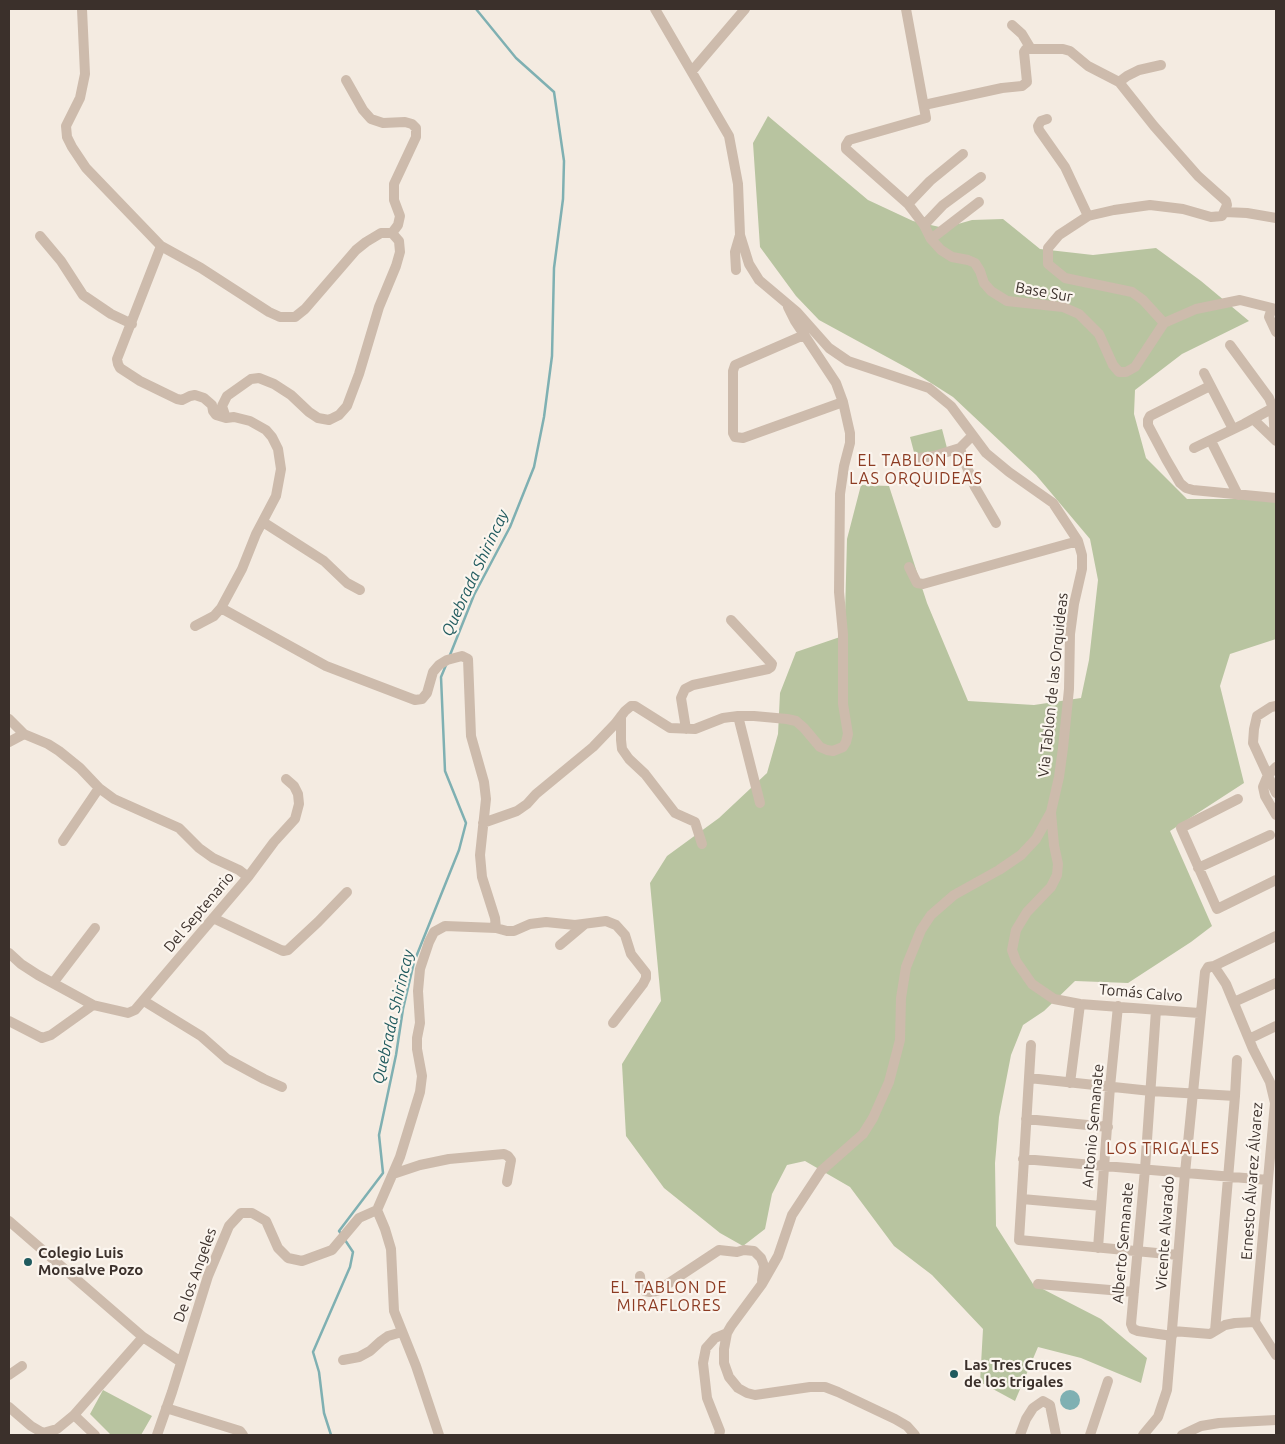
<!DOCTYPE html>
<html>
<head>
<meta charset="utf-8">
<style>
	body { margin:0 }
	#map { position:relative; width:1285px; height:1444px; overflow:hidden; background:#f4ebe1; font-family:Ubuntu,sans-serif }
	canvas { display:block }
	.frame { position:absolute; inset:0; border:10px solid #3b302b; pointer-events:none }
</style>
</head>
<body>
<div id="map">
<canvas width="1285" height="1444"></canvas>
<div class="frame"></div>
</div>
<script>
const c = document.querySelector('canvas').getContext('2d');
c.lineJoin = 'round';
function fillPath(path, color) {
  c.fillStyle = color;
  c.fill(path, 'evenodd');
}
function poly(rows) {
  const path = new Path2D();
  for (const r of rows) {
    if (r.length === 3) {
      path.moveTo(r[0] + r[2], r[1]);
      path.arc(r[0], r[1], r[2], 0, 2 * Math.PI);
      continue;
    }
    path.moveTo(r[0], r[1]);
    for (let i = 2; i < r.length; i += 2) path.lineTo(r[i], r[i + 1]);
  }
  return path;
}
function stroke(path, color, width, dash) {
  c.strokeStyle = color;
  c.lineWidth = width;
  c.lineCap = dash ? 'butt' : 'round';
  c.setLineDash(dash || []);
  c.stroke(path);
}
function drawText(font, color, halo, rows, align = 'center') {
  c.font = font + ' Ubuntu,sans-serif';
  c.lineWidth = 4.5;
  c.setLineDash([]);
  c.textBaseline = 'middle';
  c.strokeStyle = halo;
  c.fillStyle = color;
  for (const [text, x, y, turn = 0] of rows) {
    c.save();
    c.translate(x, y);
    c.rotate((+turn || 0) * Math.PI / 180);
    c.textAlign = isNaN(turn) ? turn : align;
    if (halo) c.strokeText(text, 0, 0);
    c.fillText(text, 0, 0);
    c.restore();
  }
}
fillPath(poly([
	[768,116,868,200,913,221,944,228,972,220,1003,219,1040,249,1093,255,1156,248,1201,281,1249,321,1182,354,1135,390,1134,414,1146,458,1187,499,1276,499,1276,639,1230,654,1220,686,1244,783,1170,831,1212,926,1191,942,1128,983,1075,981,1044,1011,1023,1025,1011,1055,999,1117,995,1163,996,1226,1033,1284,1101,1319,1147,1358,1141,1383,1081,1358,1038,1347,1015,1401,980,1382,983,1329,932,1275,894,1246,850,1187,805,1161,787,1165,772,1194,765,1229,743,1246,720,1233,664,1188,626,1136,622,1064,661,1001,650,883,667,856,719,818,767,773,778,734,780,693,796,652,840,637,845,616,847,539,861,485,889,486,927,603,968,701,1034,705,1081,698,1089,660,1098,580,1090,539,1036,475,953,397,909,369,819,320,796,296,760,247,753,143],
	[942,429,947,448,915,456,910,437],
	[103,1390,152,1416,141,1435,111,1435,90,1414]
]), '#b8c4a0');
fillPath(poly([
	[1070,1400,10]
]), '#7fb0b2');
stroke(poly([
	[450,655,474,595,510,527,534,467,544,417,552,356,554,268,563,199,564,161,554,92,516,58,476,9],
	[342,1235,339,1231,383,1173,379,1135,396,1055,403,1009,414,962,459,850,466,823,445,771,441,677,446,665],
	[331,1435,324,1413,319,1372,313,1352,350,1267,353,1252,345,1240]
]), '#7fb0b2', 2.5);
stroke(poly([
	[82,9,85,74,80,98,66,126,67,137,72,147,86,168,161,246,201,268,269,312,280,317,295,317,305,309,356,250,366,242,381,233,392,233,399,241,400,252,396,266,379,307,359,374,347,406,339,415,329,420,318,418,309,412,291,395,274,384,259,378,251,379,227,396,222,406,226,418,234,417,250,421,266,430,272,437,278,449,281,469,276,496,256,534,242,569,221,608,214,616,195,626],
	[655,9,729,136,738,184,740,235,749,264,759,280,797,312,829,348,848,361,929,388,951,406,986,453,1009,472,1053,503,1078,541,1082,555,1082,569,1074,604,1070,634,1069,689,1063,748,1059,777,1051,812,1036,839,1021,855,999,870,954,895,931,915,921,930,906,967,901,998,900,1040,889,1082,873,1118,863,1134,821,1171,792,1215,778,1256,762,1284,731,1326,727,1333,724,1349,724,1363,729,1377,738,1388,747,1393,755,1395,810,1387,825,1387,838,1392,895,1419,907,1426,915,1435],
	[906,9,926,118,849,140,846,145,846,149,908,204,924,225,931,239,941,250,952,257,968,260,975,263,980,271,984,283,991,291,1007,301,1063,307,1079,314,1099,334,1113,365,1119,372,1126,372,1135,367,1164,323,1196,309,1240,300,1276,309],
	[1012,25,1022,34,1031,49,1063,49,1070,51,1088,66,1119,82,1154,126,1198,176,1226,201,1227,205,1222,216,1211,217,1183,209,1150,205,1114,210,1088,216,1059,235,1048,248,1048,264,1065,278,1132,292,1143,300,1164,323],
	[692,71,745,9],
	[346,80,363,110,371,119,383,123,405,122,412,124,416,128,416,137,394,184,394,200,400,216,398,225,392,233],
	[1119,82,1127,76,1139,70,1161,65],
	[924,105,1002,88,1022,86,1027,82,1024,52,1026,49,1031,49],
	[1047,119,1041,121,1038,126,1039,130,1065,167,1088,216],
	[908,204,930,181,963,154],
	[1225,212,1247,213,1276,218],
	[924,225,943,205,981,177],
	[40,236,61,261,83,295,111,314,132,324],
	[931,239,979,202],
	[161,246,117,359,118,364,120,368,140,381,177,399,182,400,190,396,195,395,204,398,212,405,213,411,216,415,226,418],
	[736,270,735,252,740,235],
	[1272,308,1269,317,1276,332],
	[804,335,735,365,733,371,733,433,735,437,743,438,843,402],
	[1230,345,1269,398,1273,408,1275,439],
	[1204,373,1233,429],
	[1210,386,1150,416,1148,420,1148,425,1166,459,1180,483,1186,488,1193,490,1276,498],
	[1253,419,1276,441],
	[972,436,960,448,962,455,975,487,996,523],
	[1211,441,1238,495],
	[1194,448,1244,424,1273,408],
	[905,460,934,456,960,448],
	[263,522,324,561,347,583,360,590],
	[909,567,917,583,923,584,1078,541],
	[221,608,326,666,415,700,422,699,427,693,433,672,439,665,447,660,462,656,468,659,471,736,484,782,486,799,480,855,482,877,495,918,496,928,445,926,434,932,429,942,420,969,418,991,420,1023,417,1038,417,1049,422,1076,420,1092,400,1157,377,1210],
	[1276,706,1271,707,1257,716,1254,729,1253,743,1276,793],
	[621,716,621,740,622,749,629,759,645,774,675,813,695,822,702,844],
	[738,716,760,803],
	[9,719,24,734,48,744,59,751,80,768,99,788,114,799,179,828,199,848,213,858,239,870,248,877,135,1010,128,1013,93,1005,51,1035,42,1038,9,1021],
	[686,729,681,698,685,689,693,685,768,669,771,667,772,664,731,620],
	[9,742,24,734],
	[1276,767,1268,775,1263,787,1265,796,1276,815],
	[1238,799,1181,828,1217,909,1276,880],
	[1051,813,1054,845,1058,864,1057,875,1051,887,1027,912,1016,930,1012,950,1016,961,1032,984,1054,999,1080,1004,1199,1013],
	[483,823,517,811,527,804,536,794,593,747,615,724,625,711,631,706,635,706,670,728,695,729,723,718,738,716,754,716,787,719,796,721,804,728,820,747,827,750,833,751,843,747,846,742,848,734,843,704,843,634,839,592,840,494,844,466,850,443,850,433,843,402,836,383,795,321,788,307],
	[63,841,99,788],
	[1198,868,1270,835],
	[248,877,274,842,295,819,299,804,298,794,294,786,286,779],
	[213,918,283,951,288,950,318,922,347,892],
	[496,928,507,931,514,931,530,924,546,922,575,925,606,921,616,925,625,935,631,954,646,973,646,978,643,984,613,1023],
	[560,945,585,924],
	[9,953,21,964,38,975,93,1005],
	[1214,966,1226,984,1253,1049,1270,1082,1275,1103,1255,1322],
	[53,983,95,928],
	[144,1001,201,1036,227,1059,264,1079,282,1087],
	[1234,1002,1276,983],
	[1156,1010,1145,1169,1131,1324,1133,1329,1138,1331,1172,1336],
	[1249,1039,1276,1026],
	[1031,1045,1019,1240,1178,1255],
	[1029,1078,1151,1091,1235,1096],
	[1070,1083,1080,1004],
	[1026,1119,1108,1127],
	[1023,1159,1268,1180],
	[393,1174,420,1165,449,1159,504,1154,508,1156,511,1160,507,1182],
	[1022,1199,1101,1206],
	[377,1210,385,1229,391,1249,394,1311,416,1366,439,1435],
	[9,1221,143,1337,181,1362],
	[1098,1248,1110,1087,1118,1006],
	[640,1276,641,1287,645,1291,650,1292,657,1291,719,1250,737,1252,744,1250,754,1251,761,1258,764,1266,762,1281],
	[1038,1284,1134,1292],
	[1255,1322,1276,1355],
	[1173,1331,1210,1334,1225,1325,1235,1323,1255,1322],
	[1215,1331,1235,1096,1237,1060],
	[343,1360,359,1357,370,1351,381,1341,388,1336,402,1332],
	[9,1375,22,1366],
	[9,1407,31,1426,43,1433,57,1429,74,1415,143,1337],
	[166,1408,240,1431,243,1435],
	[74,1415,95,1435],
	[157,1435,172,1392,208,1276,229,1226,241,1213,252,1213,266,1221,278,1248,288,1258,302,1261,332,1250,359,1218,377,1210],
	[719,1435,720,1431,707,1398,703,1363,706,1348,715,1338,727,1333],
	[1020,1435,1026,1419,1033,1408,1043,1401,1050,1405,1056,1435],
	[1090,1435,1108,1381],
	[1143,1435,1158,1417,1167,1390,1185,1173,1205,972,1208,967,1214,966,1276,936],
	[1182,1435,1201,1426,1219,1423,1276,1420]
]), '#cdbbac', 10);
for (const [x, y, r, color] of [
	[28,1262,5,"#1f5a5e"],
	[954,1374,5,"#1f5a5e"]
]) {
  const dot = new Path2D();
  dot.arc(x, y, r, 0, 2 * Math.PI);
  c.fillStyle = color;
  c.fill(dot);
  stroke(dot, '#fbf5ee', 2);
}
drawText('15px', '#3b302b', '#fbf5ee', [
	["Base Sur",1044,292,10],
	["Via Tablon de las Orquideas",1053,685,-84],
	["Del Septenario",199,912,-50],
	["Tomás Calvo",1141,993,5],
	["Antonio Semanate",1093,1126,-85],
	["Ernesto Álvarez Álvarez",1252,1181,-86],
	["Vicente Alvarado",1165,1233,-86],
	["Alberto Semanate",1123,1243,-85],
	["De los Angeles",195,1275,-70]
]);
drawText('bold 15px', '#3b302b', '#fbf5ee', [
	["Colegio Luis",38,1253],
	["Monsalve Pozo",38,1270],
	["Las Tres Cruces",964,1365],
	["de los trigales",964,1382]
], 'left');
c.letterSpacing = '1px';
drawText('16px', '#8c3b22', '#fbf5ee', [
	["EL TABLON DE",916,461],
	["LAS ORQUIDEAS",916,479],
	["LOS TRIGALES",1163,1149],
	["EL TABLON DE",669,1288],
	["MIRAFLORES",669,1306]
]);
c.letterSpacing = '0px';
drawText('italic 16px', '#1f5a5e', '#fbf5ee', [
	["Quebrada Shirincay",475,573,-65],
	["Quebrada Shirincay",393,1017,-77]
]);
</script>
</body>
</html>
